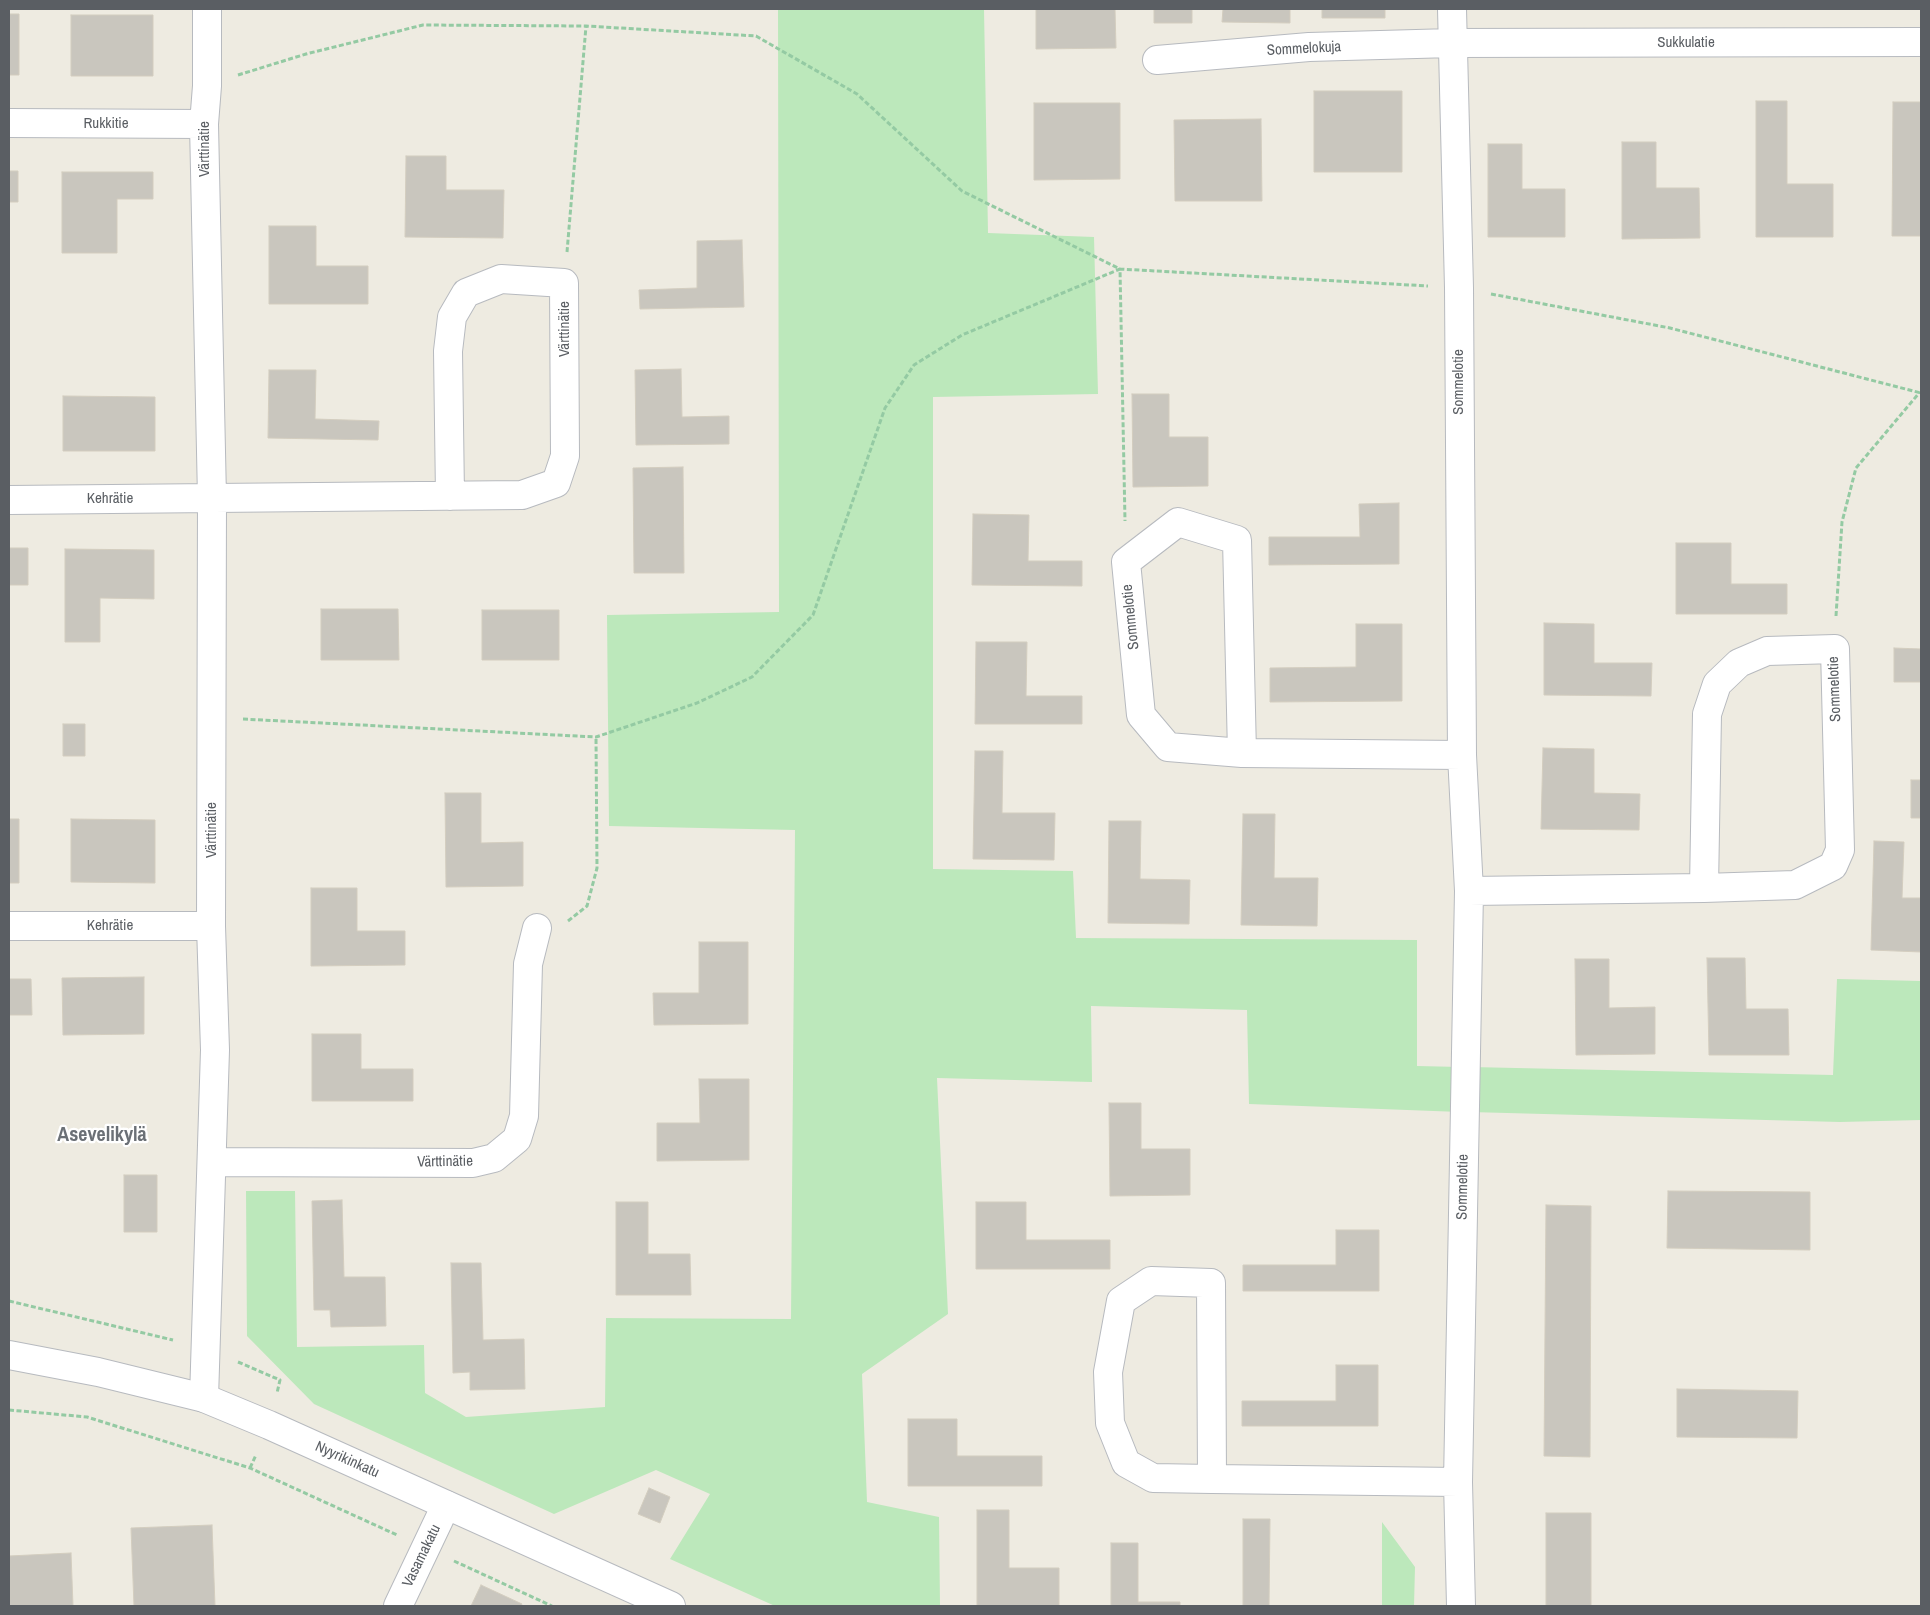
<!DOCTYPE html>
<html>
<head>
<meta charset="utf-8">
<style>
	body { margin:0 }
	#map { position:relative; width:1930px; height:1615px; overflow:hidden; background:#eeebe1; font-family:"Archivo Narrow",sans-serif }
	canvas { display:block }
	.frame { position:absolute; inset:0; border:10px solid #5a5e63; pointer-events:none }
</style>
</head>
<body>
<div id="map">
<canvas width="1930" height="1615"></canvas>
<div class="frame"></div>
</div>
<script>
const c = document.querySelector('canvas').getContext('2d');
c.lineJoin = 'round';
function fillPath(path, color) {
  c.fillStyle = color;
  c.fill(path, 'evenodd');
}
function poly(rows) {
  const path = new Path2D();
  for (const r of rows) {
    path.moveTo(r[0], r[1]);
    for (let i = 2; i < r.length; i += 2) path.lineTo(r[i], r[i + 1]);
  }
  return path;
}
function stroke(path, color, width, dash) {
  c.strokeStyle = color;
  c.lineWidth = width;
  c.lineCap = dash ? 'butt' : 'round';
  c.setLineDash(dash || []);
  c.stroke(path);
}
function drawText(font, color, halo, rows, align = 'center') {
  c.font = font + ' "Archivo Narrow",sans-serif';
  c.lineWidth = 4.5;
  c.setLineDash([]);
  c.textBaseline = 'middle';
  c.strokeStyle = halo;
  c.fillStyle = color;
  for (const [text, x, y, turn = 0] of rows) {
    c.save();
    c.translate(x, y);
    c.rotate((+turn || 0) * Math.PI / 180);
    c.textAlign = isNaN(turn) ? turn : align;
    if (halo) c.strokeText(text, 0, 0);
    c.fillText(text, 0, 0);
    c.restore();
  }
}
fillPath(poly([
	[778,9,984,9,988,233,1094,237,1098,394,933,397,933,869,1073,871,1076,938,1417,940,1417,1066,1461,1067,1460,1112,1249,1104,1247,1010,1091,1006,1092,1082,937,1078,948,1314,862,1374,867,1502,939,1517,940,1606,775,1606,670,1559,710,1494,656,1470,554,1514,314,1404,247,1336,246,1191,295,1191,297,1347,424,1345,425,1393,466,1417,605,1407,606,1318,791,1319,795,830,609,826,607,615,779,612],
	[1837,979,1921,981,1921,1120,1840,1122,1470,1112,1471,1067,1833,1075],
	[1382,1522,1415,1567,1414,1606,1382,1606]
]), '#bce8bb');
const building = poly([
	[1036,9,1115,9,1116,48,1036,49,1036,9],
	[1154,9,1192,9,1192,23,1154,23,1154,9],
	[1223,9,1290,9,1290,23,1222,22,1223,9],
	[1322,9,1385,9,1385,18,1322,18,1322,9],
	[9,14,19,14,19,75,9,75,9,14],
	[71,15,153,15,153,76,71,76,71,15],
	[1314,91,1402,91,1402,172,1314,172,1314,91],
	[1756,101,1787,101,1787,184,1833,184,1833,237,1756,237,1756,101],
	[1893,102,1921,102,1921,236,1892,236,1893,102],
	[1034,103,1120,103,1120,179,1034,180,1034,103],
	[1261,119,1262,201,1175,201,1174,120,1261,119],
	[1622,142,1656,142,1656,188,1699,188,1700,238,1622,239,1622,142],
	[1488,144,1522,144,1522,189,1565,189,1565,237,1488,237,1488,144],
	[406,156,446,156,446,190,504,190,503,238,405,237,406,156],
	[9,171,18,171,18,202,9,202,9,171],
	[62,172,153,172,153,199,117,199,117,253,62,253,62,172],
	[269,226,316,226,316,266,368,266,368,304,269,304,269,226],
	[742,240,744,307,640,309,639,290,697,288,697,241,742,240],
	[681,369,682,417,729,416,729,444,636,445,635,370,681,369],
	[269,370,316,370,315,419,379,421,378,440,268,438,269,370],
	[1132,394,1169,394,1169,437,1208,437,1208,486,1133,487,1132,394],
	[63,396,155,397,155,451,63,451,63,396],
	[683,467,684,573,634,573,633,468,683,467],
	[1399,503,1399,564,1269,565,1269,537,1360,537,1359,504,1399,503],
	[973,514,1029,515,1028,561,1082,561,1082,586,972,585,973,514],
	[1676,543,1731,543,1731,584,1787,584,1787,614,1676,614,1676,543],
	[9,548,28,548,28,585,9,585,9,548],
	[65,549,154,550,154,599,100,598,100,642,65,642,65,549],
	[321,609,398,609,399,660,321,660,321,609],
	[482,610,559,610,559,660,482,660,482,610],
	[1544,623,1594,624,1594,663,1652,663,1651,696,1544,695,1544,623],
	[1356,624,1402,624,1402,701,1270,702,1270,668,1356,667,1356,624],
	[976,642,1027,642,1026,696,1082,696,1082,724,975,724,976,642],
	[1894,648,1921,649,1921,682,1894,682,1894,648],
	[63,724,85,724,85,756,63,756,63,724],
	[1543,748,1594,749,1594,793,1640,794,1639,830,1541,829,1543,748],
	[975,751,1003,751,1002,813,1055,813,1054,860,973,859,975,751],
	[1911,780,1921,780,1921,818,1911,818,1911,780],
	[445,793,481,793,481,843,523,842,523,886,446,887,445,793],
	[1243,814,1275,814,1274,878,1318,878,1317,926,1241,925,1243,814],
	[9,819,19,819,19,883,9,883,9,819],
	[71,819,155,820,155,883,71,882,71,819],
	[1109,821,1141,821,1140,879,1190,880,1189,924,1108,923,1109,821],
	[1874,841,1904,842,1902,898,1921,898,1921,952,1871,950,1874,841],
	[311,888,357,888,357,931,405,931,405,965,311,966,311,888],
	[699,942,748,942,748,1024,654,1025,653,993,699,993,699,942],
	[1707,958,1745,958,1746,1009,1788,1009,1789,1055,1709,1055,1707,958],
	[1575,959,1609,959,1609,1008,1655,1007,1655,1054,1576,1055,1575,959],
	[144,977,144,1034,63,1035,62,978,144,977],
	[9,979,31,979,32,1015,9,1015,9,979],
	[312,1034,361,1034,361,1069,413,1069,413,1101,312,1101,312,1034],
	[699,1079,749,1079,749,1160,657,1161,657,1123,700,1123,699,1079],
	[1109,1103,1141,1103,1141,1149,1190,1149,1190,1195,1110,1196,1109,1103],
	[124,1175,157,1175,157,1232,124,1232,124,1175],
	[1668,1191,1810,1192,1810,1250,1667,1248,1668,1191],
	[342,1200,344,1277,385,1277,386,1326,331,1327,330,1310,314,1310,312,1201,342,1200],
	[616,1202,648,1202,648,1254,690,1254,691,1295,616,1295,616,1202],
	[976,1202,1026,1202,1026,1240,1110,1240,1110,1269,976,1269,976,1202],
	[1546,1205,1591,1206,1590,1457,1544,1456,1546,1205],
	[1336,1230,1379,1230,1379,1291,1243,1291,1243,1265,1336,1265,1336,1230],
	[451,1263,481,1263,483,1340,524,1339,525,1389,470,1390,470,1372,453,1373,451,1263],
	[1336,1365,1378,1365,1378,1426,1242,1426,1242,1401,1336,1401,1336,1365],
	[1677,1389,1798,1391,1797,1438,1677,1437,1677,1389],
	[908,1419,957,1419,957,1456,1042,1456,1042,1486,908,1486,908,1419],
	[649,1488,670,1497,660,1523,638,1514,649,1488],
	[977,1510,1009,1510,1009,1568,1059,1568,1059,1606,977,1606,977,1510],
	[1546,1513,1591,1513,1591,1606,1546,1606,1546,1513],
	[1243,1519,1270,1519,1269,1606,1243,1606,1243,1519],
	[212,1525,215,1606,134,1606,131,1528,212,1525],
	[1111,1543,1138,1543,1138,1602,1180,1602,1180,1606,1111,1606,1111,1543],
	[71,1553,73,1606,9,1606,9,1556,71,1553],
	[481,1585,522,1604,521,1606,471,1606,481,1585]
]);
fillPath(building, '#c9c6be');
stroke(building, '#d3cdbf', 1);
const minor = poly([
	[1452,9,1459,288,1462,755,1469,891,1458,1482,1461,1606],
	[1157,60,1309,47,1452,43,1921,42],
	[9,123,204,124],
	[9,500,522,495,556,483,565,456,564,283,501,279,466,293,452,317,448,351,450,496],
	[1242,753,1237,540,1178,522,1126,562,1141,715,1168,747,1242,753,1462,755],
	[1469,891,1704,888,1795,885,1833,866,1840,850,1835,649,1767,651,1739,663,1717,684,1707,714,1704,888],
	[9,926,211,926],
	[213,1162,473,1163,494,1158,517,1139,524,1116,528,964,537,928],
	[204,1398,215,1050,211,926,212,498,204,124,207,86,207,9],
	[1212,1479,1153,1478,1126,1463,1110,1423,1108,1372,1121,1301,1151,1281,1211,1283,1212,1479,1458,1482],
	[398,1606,446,1505]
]);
const tertiary = poly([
	[9,1355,98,1372,204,1398,269,1425,671,1606]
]);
stroke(minor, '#b7babf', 30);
stroke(tertiary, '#b7babf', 30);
stroke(poly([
	[238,75,306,54,423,25,586,26,756,36,857,94,962,191,1120,269,1428,286],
	[567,252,586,26],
	[1491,294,1670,328,1921,393],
	[1836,616,1842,522,1856,468,1920,392],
	[243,719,596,737,697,703,752,677,813,615,885,408,914,365,962,335,1120,269,1125,521],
	[568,921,587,906,597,868,596,737],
	[9,1301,173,1340],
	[238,1362,280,1380,277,1393],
	[9,1410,87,1417,250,1468,397,1535],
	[250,1468,256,1455],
	[454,1561,552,1606]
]), '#94caa3', 3, [5, 2.5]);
stroke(minor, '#fff', 28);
stroke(tertiary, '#fff', 28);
drawText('15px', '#5a5e63', '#fff', [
	["Sukkulatie",1686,43],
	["Sommelokuja",1304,49,-3],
	["Rukkitie",106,124],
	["Värttinätie",205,149,-90],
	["Värttinätie",565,329,-90],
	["Sommelotie",1459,382,-90],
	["Kehrätie",110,499],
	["Sommelotie",1131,617,-96],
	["Sommelotie",1835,689,-92],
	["Värttinätie",212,830,-90],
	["Kehrätie",110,926],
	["Värttinätie",445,1162,-1],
	["Sommelotie",1463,1187,-89],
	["Nyyrikinkatu",347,1460,24],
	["Vasamakatu",422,1556,-64]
]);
drawText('bold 20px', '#6b7076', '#fff', [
	["Asevelikylä",102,1136]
]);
</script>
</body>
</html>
